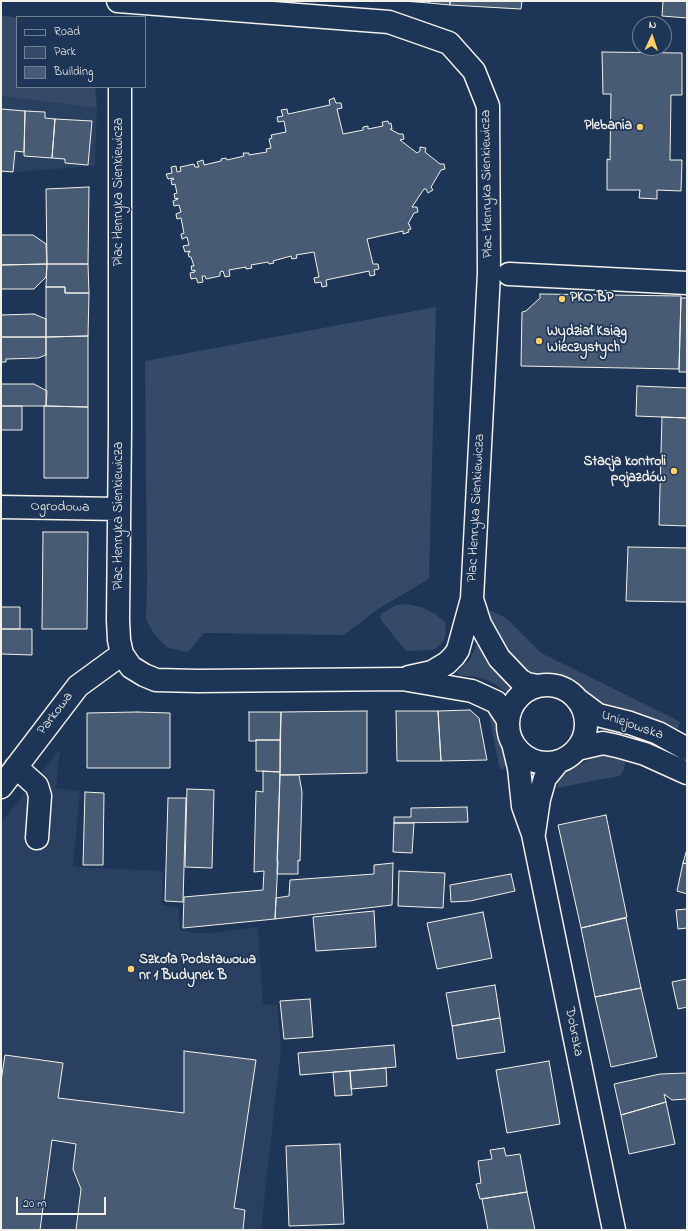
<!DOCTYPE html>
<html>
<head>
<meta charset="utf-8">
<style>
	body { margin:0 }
	#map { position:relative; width:688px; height:1231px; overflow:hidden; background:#1d3557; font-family:"Indie Flower",sans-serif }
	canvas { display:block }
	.frame { position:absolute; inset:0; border:2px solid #f4f1e8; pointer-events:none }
	.legend { position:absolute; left:16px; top:16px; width:130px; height:72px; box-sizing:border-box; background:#1d3557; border:1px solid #738091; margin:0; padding:5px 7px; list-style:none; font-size:12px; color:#f4f1e8 }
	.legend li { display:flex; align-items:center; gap:8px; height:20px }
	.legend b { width:20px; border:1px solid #738091 }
	.north { position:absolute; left:632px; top:16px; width:40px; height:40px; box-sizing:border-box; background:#1d3557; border:1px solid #738091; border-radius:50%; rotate:3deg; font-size:11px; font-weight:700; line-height:16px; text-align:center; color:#f4f1e8 }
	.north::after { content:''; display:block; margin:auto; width:14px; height:18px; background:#ffd166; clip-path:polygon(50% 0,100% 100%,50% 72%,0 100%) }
	.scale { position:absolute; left:16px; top:1197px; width:90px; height:18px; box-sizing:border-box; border:2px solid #f4f1e8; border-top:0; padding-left:5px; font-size:12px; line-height:14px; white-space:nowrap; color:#f4f1e8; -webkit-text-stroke:3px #1d3557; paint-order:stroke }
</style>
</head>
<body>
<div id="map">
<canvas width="688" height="1231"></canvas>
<div class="frame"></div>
<ul class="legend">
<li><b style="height:5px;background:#1d3557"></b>Road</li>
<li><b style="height:11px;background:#354a67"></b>Park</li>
<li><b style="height:11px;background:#485b74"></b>Building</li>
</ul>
<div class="north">N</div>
<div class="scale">20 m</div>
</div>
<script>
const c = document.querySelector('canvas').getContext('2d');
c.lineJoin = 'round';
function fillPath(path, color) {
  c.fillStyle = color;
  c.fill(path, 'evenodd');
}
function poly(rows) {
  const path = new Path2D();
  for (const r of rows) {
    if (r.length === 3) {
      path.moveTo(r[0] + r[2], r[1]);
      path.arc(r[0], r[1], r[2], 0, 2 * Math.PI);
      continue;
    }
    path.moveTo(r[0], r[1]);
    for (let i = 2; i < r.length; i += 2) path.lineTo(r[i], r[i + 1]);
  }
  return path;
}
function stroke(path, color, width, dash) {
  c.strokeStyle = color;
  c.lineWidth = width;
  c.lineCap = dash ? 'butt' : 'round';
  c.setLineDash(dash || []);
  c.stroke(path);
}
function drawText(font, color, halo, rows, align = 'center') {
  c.font = font + ' "Indie Flower",sans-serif';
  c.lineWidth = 3.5;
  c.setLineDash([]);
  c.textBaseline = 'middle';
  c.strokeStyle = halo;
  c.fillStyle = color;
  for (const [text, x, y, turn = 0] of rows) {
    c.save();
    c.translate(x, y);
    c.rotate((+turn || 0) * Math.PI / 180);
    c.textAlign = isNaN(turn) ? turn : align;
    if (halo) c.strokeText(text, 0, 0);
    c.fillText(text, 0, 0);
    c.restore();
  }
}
fillPath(poly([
	[1,96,97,108,95,166,1,173],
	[60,749,56,788,80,791,73,867,163,871,162,905,178,907,180,930,194,933,211,933,258,927,263,1005,277,1004,281,1048,261,1230,1,1230,1,823]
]), '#2a4060');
fillPath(poly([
	[1,15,17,18,17,87,95,87,97,108,1,96],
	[436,307,429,579,378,609,344,635,204,633,188,652,168,648,155,635,146,620,147,581,145,361],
	[408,604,424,608,435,614,445,622,446,632,444,640,440,645,433,650,406,651,381,620,380,616,382,613,397,605],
	[490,610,506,618,541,653,673,718,680,722,677,730,634,711,605,706,595,701,580,687,559,675,539,675,531,672,521,666,505,649,491,622],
	[478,645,488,664,510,686,508,691,504,691,493,683,481,678,472,676,460,676,458,673,458,671,470,659,475,648,474,646],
	[488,709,494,716,496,723,497,736,506,761,506,765,503,769,501,769,499,766],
	[609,755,622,758,625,761,624,769,620,776,597,780,557,788,559,777,592,758]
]), '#354a67');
const building = poly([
	[403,1,429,1,429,3,403,1],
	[429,1,450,1,450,5,429,3,429,1],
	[450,1,522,1,521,9,450,5,450,1],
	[663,1,687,1,687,18,662,16,663,1],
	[602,52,682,53,682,95,671,95,670,160,682,160,681,191,657,190,657,199,639,198,640,190,607,190,607,159,610,160,611,94,603,94,602,52],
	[334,98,336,103,341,103,342,108,337,109,343,134,363,130,363,127,368,126,368,129,383,126,382,122,388,121,389,124,391,123,392,129,390,129,399,134,403,134,404,139,400,140,417,153,420,151,420,147,426,148,425,152,440,164,444,164,445,169,441,170,431,187,433,190,428,193,426,189,424,189,412,207,417,207,418,212,414,213,408,224,409,224,411,229,408,230,409,232,403,234,403,231,367,239,373,264,378,264,379,269,374,270,375,275,370,276,369,271,326,280,327,286,322,287,321,282,315,283,314,278,319,277,314,252,296,255,297,258,292,259,291,256,273,261,274,263,269,264,268,262,251,265,252,268,246,269,246,267,229,270,230,276,225,277,223,271,220,272,220,276,206,279,205,276,202,276,203,282,198,283,196,278,191,279,190,273,195,272,195,270,192,271,191,266,194,266,191,257,189,257,188,253,190,252,190,251,185,252,183,246,189,245,187,237,182,239,181,234,184,233,181,218,177,219,176,214,181,212,179,205,174,206,173,201,178,199,178,198,175,199,174,194,177,193,175,184,172,185,171,180,174,179,173,178,168,179,166,174,172,173,171,167,176,166,177,172,181,171,180,167,194,164,195,167,199,167,197,162,203,160,204,165,221,161,221,159,226,158,227,160,244,156,243,153,249,153,249,155,267,152,266,149,271,148,269,139,272,138,271,135,286,132,284,121,278,122,277,117,283,116,281,110,287,109,288,114,330,105,329,100,334,98],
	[1,109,25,111,24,152,15,151,13,172,1,171,1,109],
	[25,111,45,112,45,118,55,119,52,158,24,156,25,111],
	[55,119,92,121,88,165,65,163,65,159,52,158,55,119],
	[89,187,88,264,47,264,46,189,89,187],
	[1,235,33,235,46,244,47,264,1,265,1,235],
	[47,264,46,277,34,289,1,289,1,265,47,264],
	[47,264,88,264,89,293,65,293,65,287,46,287,47,264],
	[46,287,65,287,65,293,89,293,88,336,46,337,46,287],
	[540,294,681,296,679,369,521,366,522,312,526,311,540,298,540,294],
	[681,298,687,298,687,372,679,372,681,298],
	[34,314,46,319,46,337,1,337,1,315,34,314],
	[88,336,88,407,46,406,46,337,88,336],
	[1,337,46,337,46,355,38,358,6,359,6,362,1,362,1,337],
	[1,384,34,384,47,391,46,406,1,406,1,384],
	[637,386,687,388,687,418,636,416,637,386],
	[1,406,22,406,22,430,1,430,1,406],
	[44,406,88,407,88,478,44,478,44,406],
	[662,417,687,418,687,526,659,525,662,417],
	[43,532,88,532,87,629,42,629,43,532],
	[628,547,687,548,687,602,626,601,628,547],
	[1,607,20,607,20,629,1,629,1,607],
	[1,629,32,629,32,655,1,654,1,629],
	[470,710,479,718,487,760,441,761,438,711,470,710],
	[367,711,367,773,280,775,281,712,367,711],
	[396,711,438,711,441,761,397,761,396,711],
	[137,712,170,713,170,768,87,768,87,713,137,712],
	[249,712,281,712,280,740,256,740,256,741,249,741,249,712],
	[256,740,280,740,280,772,256,771,256,740],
	[263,771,280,772,277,861,278,861,275,919,183,928,184,897,263,890,264,871,254,872,256,791,263,792,263,771],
	[280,775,299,775,302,792,300,861,298,860,298,874,277,874,280,775],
	[187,789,214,790,212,868,185,867,187,789],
	[85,792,104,793,103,865,83,865,85,792],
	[168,798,186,798,183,902,165,901,168,798],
	[467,807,468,822,394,823,394,817,411,817,411,808,467,807],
	[606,815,627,917,581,928,558,825,606,815],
	[394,823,414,823,412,853,393,852,394,823],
	[687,849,687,864,683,863,687,849],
	[393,863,392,905,275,919,276,898,289,896,290,880,374,874,374,865,393,863],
	[683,863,687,864,687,894,677,891,683,863],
	[399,871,445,873,443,908,398,906,399,871],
	[511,874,515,891,470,901,451,902,450,885,511,874],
	[687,909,687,928,678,929,676,910,687,909],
	[374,911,376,947,316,951,313,917,374,911],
	[483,912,492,958,437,969,427,923,483,912],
	[626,918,641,988,595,997,581,928,626,918],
	[687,979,687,1007,678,1009,672,982,687,979],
	[495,985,500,1018,452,1026,446,993,495,985],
	[641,988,657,1057,611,1067,595,997,641,988],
	[310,999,313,1037,284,1039,280,1001,310,999],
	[500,1018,505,1052,457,1059,452,1026,500,1018],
	[394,1045,396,1067,300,1075,298,1053,394,1045],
	[184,1051,256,1060,234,1208,245,1210,243,1230,76,1230,81,1189,73,1169,76,1144,52,1140,40,1230,1,1230,1,1081,5,1055,63,1063,58,1098,184,1113,184,1051],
	[549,1061,560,1124,507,1133,496,1070,549,1061],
	[386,1068,387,1086,351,1089,350,1071,386,1068],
	[350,1071,352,1095,335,1096,333,1072,350,1071],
	[687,1073,687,1099,672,1100,664,1094,666,1102,621,1115,614,1084,660,1074,687,1073],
	[666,1102,675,1144,629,1154,621,1115,666,1102],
	[340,1144,344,1224,289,1226,286,1146,340,1144],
	[504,1148,506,1156,520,1154,527,1192,480,1199,476,1184,481,1183,478,1161,492,1159,490,1150,504,1148],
	[527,1192,535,1230,488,1230,482,1199,527,1192]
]);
fillPath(building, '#485b74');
stroke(building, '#f4f1e8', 1);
const minor = poly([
	[118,1,389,22,449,43,474,71,488,106,489,273,472,599,480,624,499,658,520,680,527,684,538,686],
	[120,87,120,430,118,620,119,640,122,654,131,667,144,675,156,680,198,681,402,679,472,691,496,702,508,720],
	[509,274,687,283],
	[1,507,119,509],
	[409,677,432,672,447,663,454,656,458,650,472,599],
	[547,724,39],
	[578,700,598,715,630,723,658,733,687,749],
	[513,743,519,768,523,806,533,834,614,1230],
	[577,749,603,743,617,746,645,754,687,773],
	[16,767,37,786,40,796,37,838],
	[1,787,78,686,122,654],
	[534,833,539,799,545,778,559,761]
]);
stroke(minor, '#f4f1e8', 25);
stroke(minor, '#1d3557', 22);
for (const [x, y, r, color] of [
	[640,127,4,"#ffd166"],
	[562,299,4,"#ffd166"],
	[539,341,4,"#ffd166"],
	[674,471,4,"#ffd166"],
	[131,969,4,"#ffd166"]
]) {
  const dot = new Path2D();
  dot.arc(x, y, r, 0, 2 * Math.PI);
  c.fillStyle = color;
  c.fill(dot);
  stroke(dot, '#1d3557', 1.5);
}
drawText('bold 14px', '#f4f1e8', '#1d3557', [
	["Plebania",632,127,"right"],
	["PKO BP",570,299],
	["Wydział Ksiąg",547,333],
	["Wieczystych",547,349],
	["Stacja kontroli",666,463,"right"],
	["pojazdów",666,479,"right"],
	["Szkoła Podstawowa",139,961],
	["nr 1 Budynek B",139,977]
], 'left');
drawText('14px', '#f4f1e8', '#1d3557', [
	["Plac Henryka Sienkiewicza",488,184,-91],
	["Plac Henryka Sienkiewicza",120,192,-90],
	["Ogrodowa",60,508,1],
	["Plac Henryka Sienkiewicza",477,508,-87],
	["Plac Henryka Sienkiewicza",120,516,-90],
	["Parkowa",56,714,-53],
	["Uniejowska",632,726,19],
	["Dobrska",573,1032,79]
]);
</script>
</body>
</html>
